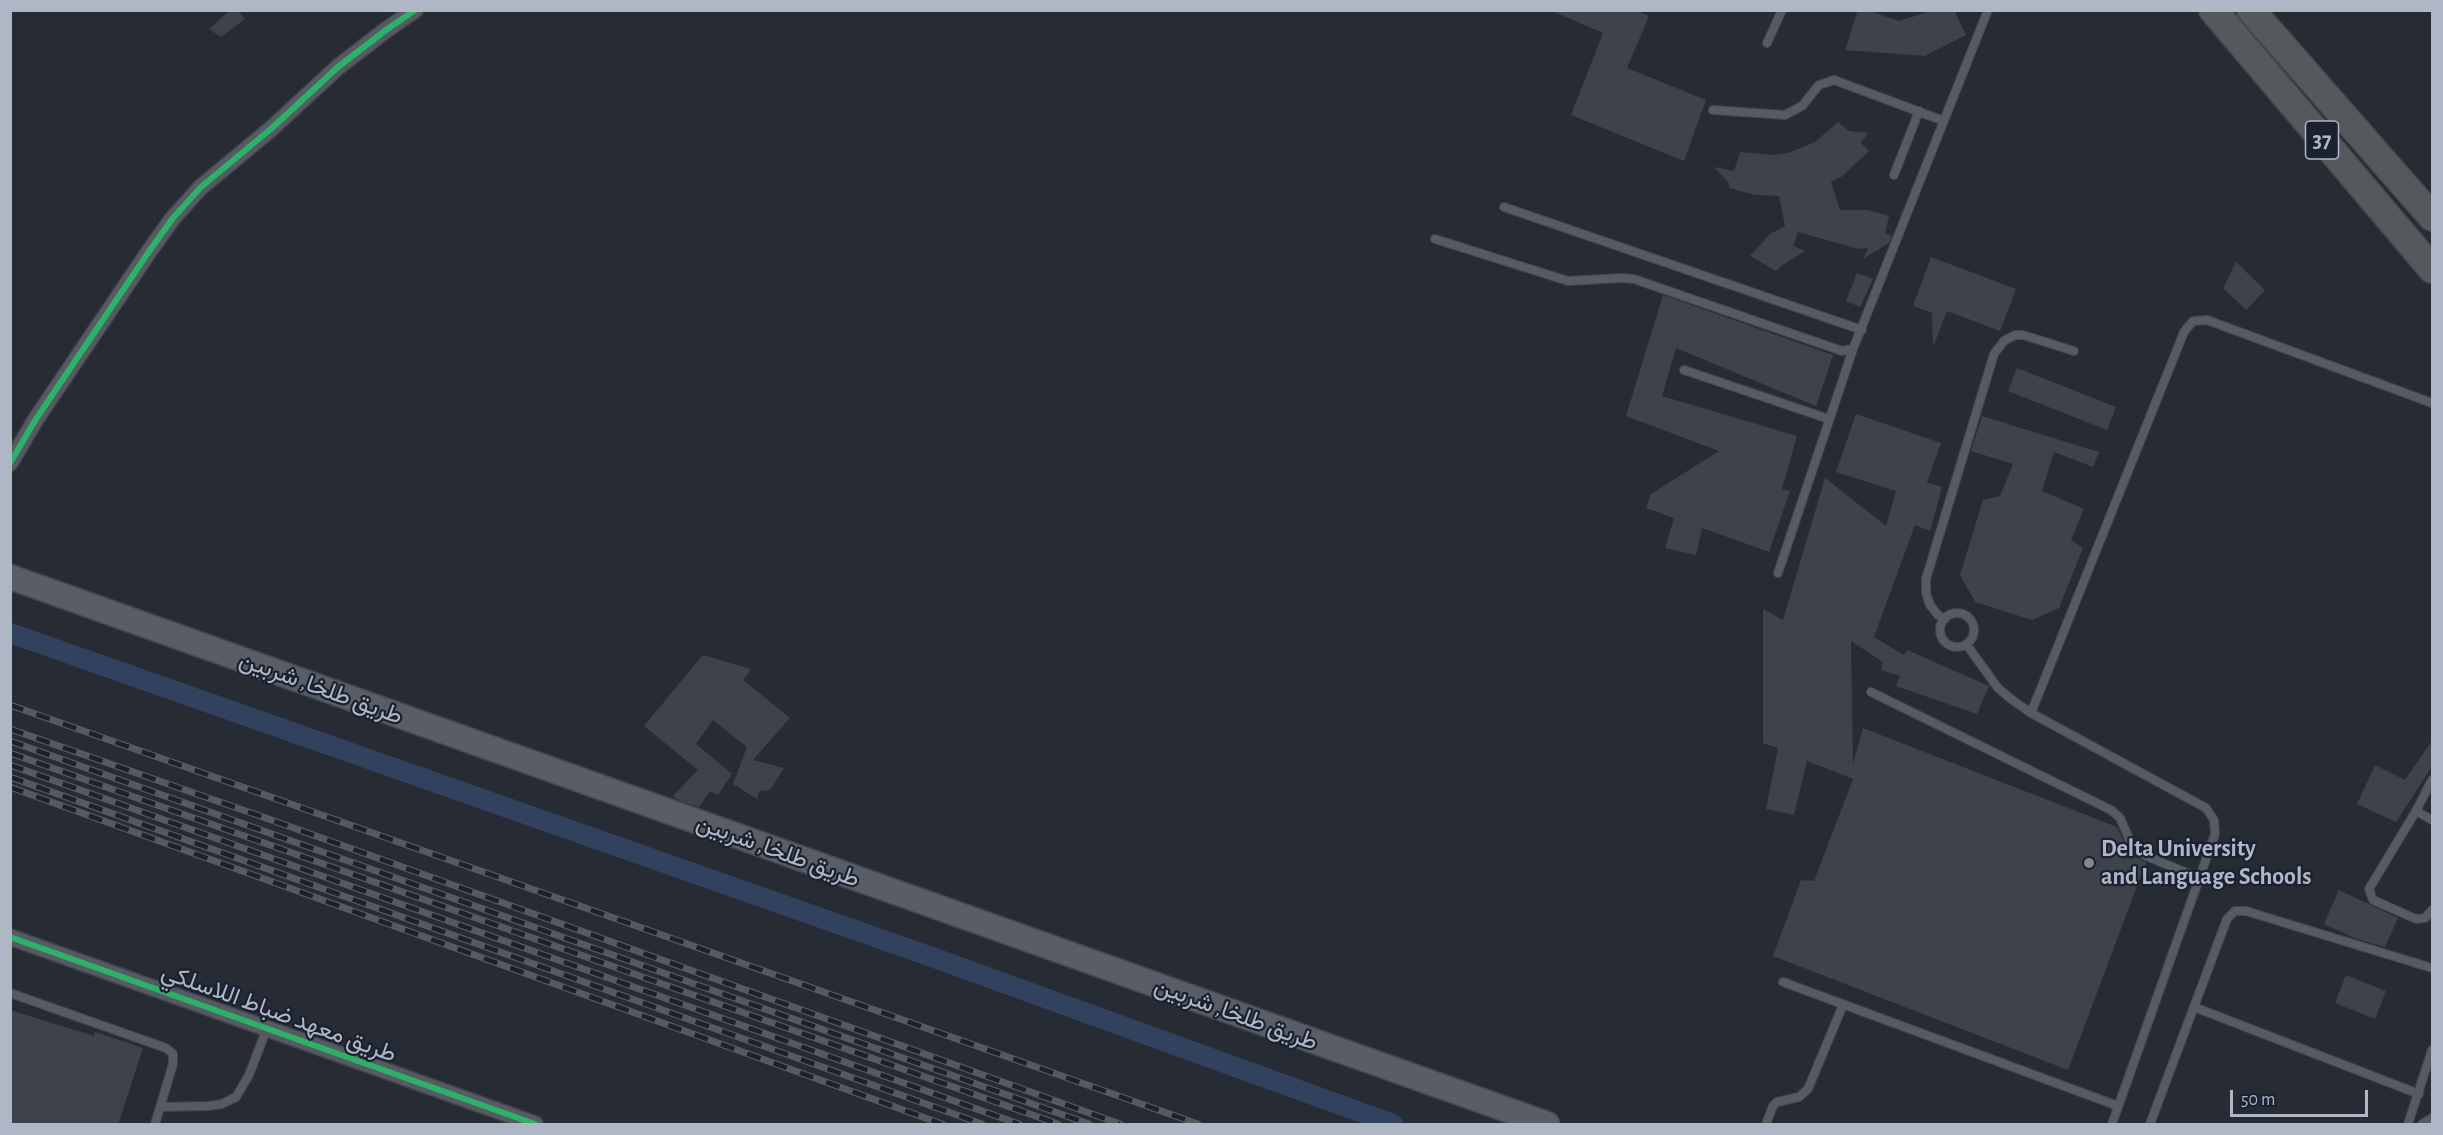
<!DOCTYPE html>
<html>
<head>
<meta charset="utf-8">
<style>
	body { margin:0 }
	#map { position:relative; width:2443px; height:1135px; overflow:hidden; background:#272b34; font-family:"Alegreya Sans",sans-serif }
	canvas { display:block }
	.frame { position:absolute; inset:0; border:12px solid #afb7c7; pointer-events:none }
	.scale { position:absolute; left:2230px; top:1090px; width:138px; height:27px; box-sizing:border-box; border:3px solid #afb7c7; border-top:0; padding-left:8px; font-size:18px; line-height:21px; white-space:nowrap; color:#afb7c7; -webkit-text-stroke:4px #1a212f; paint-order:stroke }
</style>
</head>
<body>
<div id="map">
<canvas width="2443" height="1135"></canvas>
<div class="frame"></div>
<div class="scale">50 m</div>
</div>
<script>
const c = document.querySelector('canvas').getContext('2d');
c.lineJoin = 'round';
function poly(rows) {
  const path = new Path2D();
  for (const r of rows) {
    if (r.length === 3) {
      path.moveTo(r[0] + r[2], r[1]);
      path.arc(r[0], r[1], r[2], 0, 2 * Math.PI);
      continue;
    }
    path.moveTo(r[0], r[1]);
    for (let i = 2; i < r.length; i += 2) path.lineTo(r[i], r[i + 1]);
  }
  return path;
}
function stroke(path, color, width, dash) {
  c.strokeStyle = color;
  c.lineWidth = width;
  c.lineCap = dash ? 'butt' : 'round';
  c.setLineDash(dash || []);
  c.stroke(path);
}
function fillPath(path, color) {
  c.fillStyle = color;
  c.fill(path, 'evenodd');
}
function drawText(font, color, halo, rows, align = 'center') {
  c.font = font + ' "Alegreya Sans",Vazirmatn,sans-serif';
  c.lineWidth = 4.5;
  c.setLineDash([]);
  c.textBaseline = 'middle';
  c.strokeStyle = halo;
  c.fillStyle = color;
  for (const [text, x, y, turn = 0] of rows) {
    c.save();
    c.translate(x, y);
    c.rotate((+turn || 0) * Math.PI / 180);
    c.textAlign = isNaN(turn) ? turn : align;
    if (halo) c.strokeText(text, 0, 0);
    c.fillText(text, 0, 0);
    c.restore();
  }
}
stroke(poly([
	[10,633,929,956,1393,1124]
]), '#32425e', 20);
fillPath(poly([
	[230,10,237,10,245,19,221,37,209,29],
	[1550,10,1636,10,1649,16,1627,68,1706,100,1684,161,1571,115,1603,33],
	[1858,10,1866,10,1899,21,1934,10,1954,10,1966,35,1925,56,1845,50],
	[1838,122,1849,131,1868,133,1861,143,1869,151,1841,177,1831,182,1840,210,1868,210,1889,216,1885,233,1892,236,1889,243,1863,259,1868,248,1859,249,1798,232,1793,246,1805,251,1781,266,1776,271,1750,256,1770,234,1785,226,1779,196,1755,195,1729,188,1729,183,1714,167,1734,171,1740,152,1772,155,1788,153,1815,142],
	[1931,257,2016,289,2000,331,1947,311,1933,347,1932,313,1913,306],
	[2236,262,2265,290,2246,310,2223,288],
	[1857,273,1873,279,1860,307,1846,301],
	[1663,295,1833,355,1816,406,1676,348,1662,396,1797,436,1782,489,1790,491,1769,552,1702,528,1696,555,1665,548,1674,518,1646,508,1651,494,1719,451,1626,416],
	[2017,368,2116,407,2107,430,2008,391],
	[1856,414,1941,443,1927,482,1942,487,1930,531,1915,525,1874,637,1904,655,1907,650,1989,686,1977,714,1896,686,1900,676,1881,670,1883,662,1851,641,1853,764,1863,728,2117,827,2126,846,2134,857,2146,862,2068,1070,1773,956,1801,880,1814,881,1853,779,1807,761,1794,815,1766,809,1778,748,1763,743,1763,609,1783,620,1825,478,1886,526,1896,491,1836,472],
	[1982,416,2099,452,2093,467,2054,452,2042,491,2084,509,2071,540,2083,548,2059,608,2032,620,1975,602,1960,575,1983,500,2000,496,2013,464,1971,451],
	[703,655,751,669,743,680,790,718,753,760,784,768,770,790,759,791,757,799,733,784,747,747,713,720,696,744,732,774,718,795,710,791,699,807,678,800,673,796,698,770,644,726],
	[2433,739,2433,765,2396,822,2357,804,2375,765,2405,780],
	[2339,890,2398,918,2385,947,2357,939,2324,924],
	[2346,975,2386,991,2375,1019,2335,1003],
	[10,1010,94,1036,95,1032,143,1048,118,1125,10,1125]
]), '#3e424b');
const lane = poly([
	[1767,43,1782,10],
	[1713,110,1785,115,1802,106,1819,85,1834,80,1944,121],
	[1894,175,1919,111],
	[1504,207,1862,330],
	[1435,239,1568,281,1621,278,1634,279,1842,351,1853,349,1988,10],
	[1684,370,1829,419],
	[1778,573,1853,349],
	[1957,630,17],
	[1945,619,1938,615,1930,605,1926,593,1926,579,1994,354,2004,341,2015,335,2023,335,2074,351],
	[1966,644,1998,688,2011,699,2031,713,2206,808,2214,820,2215,834,2112,1124],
	[1871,692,2111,810,2120,818,2131,843,2139,853,2199,878],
	[2031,713,2184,332,2193,321,2207,320,2432,403],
	[2432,780,2416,811,2369,889,2373,900,2416,919,2425,918,2432,910],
	[2416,811,2432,820],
	[1783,982,2118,1106],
	[10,993,166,1048,173,1054,173,1064,155,1124],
	[2194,1007,2419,1094],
	[160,1107,208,1106,222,1104,236,1097,249,1075,267,1028],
	[1766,1124,1773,1106,1777,1102,1799,1097,1808,1089,1843,1005],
	[2150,1124,2227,919,2235,911,2246,911,2432,968],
	[2408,1124,2432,1050],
	[2422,1124,2432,1118]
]);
const street = poly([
	[10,463,36,419,150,250,173,218,201,187,272,128,338,67,386,30,415,10],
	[10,937,535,1124]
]);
const primary = poly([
	[10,577,1547,1124]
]);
const highway = poly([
	[2213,10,2432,269],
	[2251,10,2432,217]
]);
stroke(lane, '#43464d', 10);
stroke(street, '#43464d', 18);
stroke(primary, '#444851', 27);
stroke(highway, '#434750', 30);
stroke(lane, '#565a63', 8);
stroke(street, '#565a63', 15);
stroke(primary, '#595d65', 24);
stroke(highway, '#56595c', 27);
const rail = poly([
	[10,705,1198,1124],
	[10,729,263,817,1120,1124],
	[10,741,1089,1124],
	[10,753,1058,1124],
	[10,765,1019,1124],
	[10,777,982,1124],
	[10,787,942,1124]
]);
stroke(rail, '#555960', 7);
stroke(rail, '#1a212f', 4.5, [14]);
stroke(poly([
	[10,463,36,419,150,250,173,218,201,187,272,128,338,67,386,30,415,10],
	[10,937,535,1124]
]), '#2db169', 6);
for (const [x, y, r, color] of [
	[2089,863,6,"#7f8694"]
]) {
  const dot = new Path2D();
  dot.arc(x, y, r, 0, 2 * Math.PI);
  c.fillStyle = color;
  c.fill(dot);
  stroke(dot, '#1a212f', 2);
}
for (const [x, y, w] of [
	[2322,140,33]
]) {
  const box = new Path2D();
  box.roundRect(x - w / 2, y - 19, w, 38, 4.5);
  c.fillStyle = '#1a212f';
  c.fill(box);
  stroke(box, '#afb7c7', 1.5);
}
drawText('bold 22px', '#afb7c7', null, [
	["37",2322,140]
]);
drawText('24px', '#afb7c7', '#1a212f', [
	["طريق طلخا, شربين",321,688,20],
	["طريق طلخا, شربين",778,851,20],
	["طريق معهد ضباط اللاسلكي",279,1013,20],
	["طريق طلخا, شربين",1236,1014,20]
]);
drawText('bold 24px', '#afb7c7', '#1a212f', [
	["Delta University",2101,849],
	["and Language Schools",2101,877]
], 'left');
</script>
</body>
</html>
